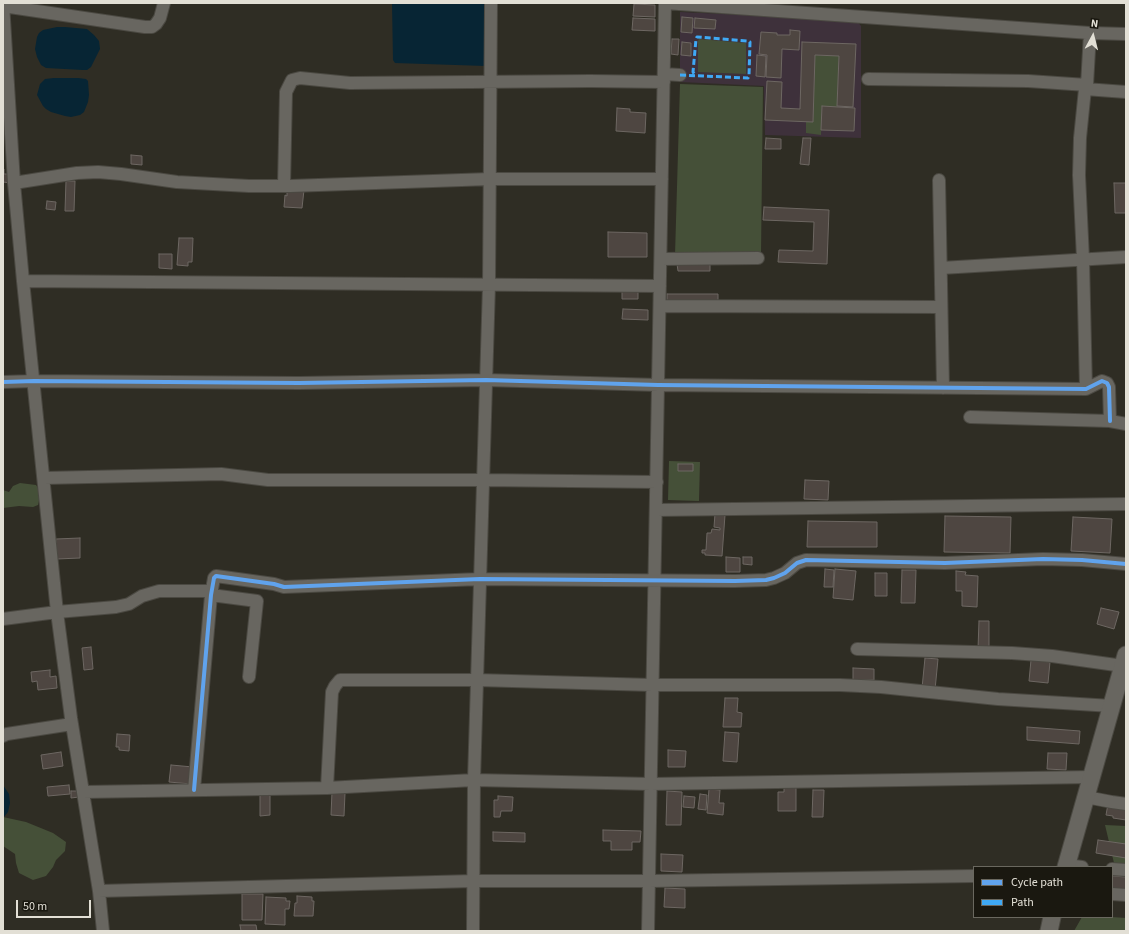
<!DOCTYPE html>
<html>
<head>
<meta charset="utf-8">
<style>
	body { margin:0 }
	#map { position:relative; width:1129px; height:934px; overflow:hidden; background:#2f2d24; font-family:"Source Sans 3",sans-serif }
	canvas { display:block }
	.frame { position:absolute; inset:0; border:4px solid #e2dfd5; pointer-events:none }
	.legend { position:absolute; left:973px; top:866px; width:140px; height:52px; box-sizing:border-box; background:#1a1810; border:1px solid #6a685f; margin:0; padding:5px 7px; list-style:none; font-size:12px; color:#e2dfd5 }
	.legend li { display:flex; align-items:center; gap:8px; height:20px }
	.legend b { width:20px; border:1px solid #6a685f }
	.north { position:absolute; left:1073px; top:16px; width:40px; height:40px; -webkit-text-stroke:3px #1a1810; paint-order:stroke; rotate:7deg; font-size:11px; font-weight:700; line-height:16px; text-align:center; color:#e2dfd5 }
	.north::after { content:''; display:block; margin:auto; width:14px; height:18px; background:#e2dfd5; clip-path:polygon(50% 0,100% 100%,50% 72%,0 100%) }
	.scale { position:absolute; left:16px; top:900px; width:75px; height:18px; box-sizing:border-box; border:2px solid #e2dfd5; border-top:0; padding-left:5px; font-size:12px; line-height:14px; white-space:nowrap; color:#e2dfd5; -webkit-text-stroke:3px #1a1810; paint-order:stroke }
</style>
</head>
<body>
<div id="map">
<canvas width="1129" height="934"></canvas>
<div class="frame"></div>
<ul class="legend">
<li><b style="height:5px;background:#60a3ed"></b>Cycle path</li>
<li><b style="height:5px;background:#3fa9f5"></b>Path</li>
</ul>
<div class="north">N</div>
<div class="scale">50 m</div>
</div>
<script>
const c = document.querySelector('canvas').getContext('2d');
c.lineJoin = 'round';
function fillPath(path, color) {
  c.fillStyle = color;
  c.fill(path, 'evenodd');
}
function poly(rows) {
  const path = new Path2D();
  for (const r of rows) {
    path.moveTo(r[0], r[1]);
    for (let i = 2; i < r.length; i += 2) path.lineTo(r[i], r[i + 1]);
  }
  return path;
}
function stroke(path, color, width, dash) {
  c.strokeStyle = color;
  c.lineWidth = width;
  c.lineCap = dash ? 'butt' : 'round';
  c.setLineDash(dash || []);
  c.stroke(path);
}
fillPath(poly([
	[680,12,856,20,861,26,861,138,765,135,764,86,680,82]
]), '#3e313b');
fillPath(poly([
	[699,39,746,43,746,74,698,72,698,41],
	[815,55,839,56,837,107,822,107,821,135,806,133,806,122,813,121],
	[680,84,763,87,761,254,675,255],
	[669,461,700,462,699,501,668,500],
	[20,483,36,485,39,489,40,496,38,505,33,507,19,506,3,508,3,490,9,492,13,486],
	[3,817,26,822,53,833,66,842,65,851,56,860,53,867,46,876,33,880,19,873,16,863,15,854,3,846],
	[1105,825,1126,826,1126,864,1114,863],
	[1082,917,1112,917,1126,918,1126,931,1074,931]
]), '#455038');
fillPath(poly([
	[392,3,489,3,486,66,395,63,393,60],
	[57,27,65,27,87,29,94,35,99,41,100,49,91,67,87,70,83,70,46,68,41,65,37,57,35,49,37,37,39,33,43,30],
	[54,78,78,78,86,79,88,81,89,95,88,102,84,112,80,115,71,117,65,116,51,112,46,109,43,106,37,95,40,84,45,79],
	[3,785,9,794,10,803,8,812,3,818]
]), '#072534');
const building = poly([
	[634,4,655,5,655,17,633,16,634,4],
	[682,17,693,18,692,33,681,32,682,17],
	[633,18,655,19,655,31,632,30,633,18],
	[695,18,716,20,715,29,694,28,695,18],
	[790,30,800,31,799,50,782,49,781,78,766,77,767,55,759,54,761,32,777,33,777,35,790,35,790,30],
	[672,39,679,39,678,55,671,54,672,39],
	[682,42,691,43,691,56,681,55,682,42],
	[802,42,856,44,853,107,837,106,839,56,815,55,813,122,765,120,767,81,782,82,781,108,800,109,802,42],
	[757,55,766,56,765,77,756,76,757,55],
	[822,106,855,108,854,131,821,130,822,106],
	[617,108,630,109,630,112,646,113,645,133,616,131,617,108],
	[766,138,781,139,781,149,765,149,766,138],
	[803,138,811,138,809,165,800,164,803,138],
	[131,155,142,156,142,165,131,164,131,155],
	[3,169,4,169,4,174,11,174,11,183,3,182,3,169],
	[66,181,75,181,74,211,65,211,66,181],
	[1114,183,1126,183,1126,213,1115,213,1114,183],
	[287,189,304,190,302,208,284,207,285,195,287,196,287,189],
	[47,201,56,202,55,210,46,209,47,201],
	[764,207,829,210,827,264,778,262,779,250,813,251,814,222,763,220,764,207],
	[608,232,647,233,647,257,608,257,608,232],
	[179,238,193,238,192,262,188,262,188,266,177,265,179,238],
	[159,254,172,254,172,269,159,268,159,254],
	[710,263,710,271,678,271,677,264,710,263],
	[622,286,638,287,638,299,622,299,622,286],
	[667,294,718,294,718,304,667,304,667,294],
	[623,309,648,310,648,320,622,319,623,309],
	[678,464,693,464,693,471,678,471,678,464],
	[805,480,829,481,828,500,804,499,805,480],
	[715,514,725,515,722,556,705,555,705,553,702,553,702,550,706,550,707,533,711,533,712,529,720,530,720,528,714,527,715,514],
	[945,516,1011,517,1010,553,944,552,945,516],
	[1073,517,1112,519,1110,553,1071,551,1073,517],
	[808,521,877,522,877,547,807,547,808,521],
	[80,538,80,558,57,559,56,539,80,538],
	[726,557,740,558,740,572,726,572,726,557],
	[743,557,752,557,752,565,743,564,743,557],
	[825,569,834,570,833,587,824,587,825,569],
	[835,569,856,571,853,600,833,598,835,569],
	[902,570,916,570,915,603,901,603,902,570],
	[956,571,966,572,965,575,978,576,977,607,962,606,962,591,956,591,956,571],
	[875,573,887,573,887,596,875,596,875,573],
	[1101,608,1119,612,1114,629,1097,624,1101,608],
	[979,621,989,621,989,649,978,649,979,621],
	[91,647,93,669,84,670,82,648,91,647],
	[925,658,938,659,935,690,922,688,925,658],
	[1031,660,1050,662,1048,683,1029,681,1031,660],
	[853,668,874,669,874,680,853,680,853,668],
	[50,670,50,677,56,676,57,688,38,690,37,681,32,682,31,672,50,670],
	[725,698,738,698,737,712,742,713,741,727,723,727,725,698],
	[1027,727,1080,731,1079,744,1027,740,1027,727],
	[725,732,739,733,737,762,723,761,725,732],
	[117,734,130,735,129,751,119,750,119,747,116,747,117,734],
	[668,750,686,751,685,767,668,767,668,750],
	[61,752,63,766,43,769,41,755,61,752],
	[1048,753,1067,753,1066,770,1047,769,1048,753],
	[171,765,193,767,191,784,169,782,171,765],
	[69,785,70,794,48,796,47,787,69,785],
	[784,786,796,787,796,811,778,811,778,792,784,792,784,786],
	[709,789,720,790,719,803,724,803,723,815,707,813,709,789],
	[813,790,824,790,823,817,812,817,813,790],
	[71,791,79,791,79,797,71,798,71,791],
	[667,791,682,792,681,825,666,825,667,791],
	[332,792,345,793,344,816,331,815,332,792],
	[260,793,270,793,270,815,260,816,260,793],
	[700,794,707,795,706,810,698,809,700,794],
	[498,796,513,797,512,811,501,811,500,817,494,817,494,800,498,800,498,796],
	[684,796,695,797,694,808,683,807,684,796],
	[1108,804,1126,807,1126,820,1113,818,1113,816,1106,815,1108,804],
	[603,830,641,831,640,842,632,842,632,850,611,850,611,841,603,841,603,830],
	[493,832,525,833,525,842,493,841,493,832],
	[1098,840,1126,844,1126,858,1096,853,1098,840],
	[661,854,683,855,682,872,661,871,661,854],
	[1112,876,1126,877,1126,893,1112,892,1112,876],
	[665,888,685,889,685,908,664,907,665,888],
	[242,894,263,894,262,920,242,920,242,894],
	[297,896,312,897,312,901,314,901,313,916,294,916,295,903,297,903,297,896],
	[266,897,286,898,286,901,290,901,289,909,285,909,285,925,265,924,266,897],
	[240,925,256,925,257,931,241,931,240,925]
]);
fillPath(building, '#4e4641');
stroke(building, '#6d6762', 1);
const street = poly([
	[3,3,14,183,23,281,57,612,71,718,99,891,103,931],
	[665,3,1090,33,1126,34],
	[3,6,145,27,152,27,156,24,160,18,164,3],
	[664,74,680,75],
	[868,79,1028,81,1087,85],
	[1085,89,1126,92],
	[939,180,943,388],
	[14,183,77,173,98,172,121,174,177,182,249,186,290,186,490,179,662,179],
	[284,186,286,92,292,80,300,78,350,83,590,81,664,82],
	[661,259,758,258],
	[941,268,1126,257],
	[23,281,660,286],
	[660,306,941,307],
	[3,382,34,381,299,383,486,380,658,385,1086,389,1102,381,1107,383,1109,387,1110,421],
	[1086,389,1083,259,1079,175,1080,138,1085,89,1087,85,1090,33],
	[970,417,1110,421,1126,424],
	[44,478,221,474,268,480,483,480,657,482],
	[656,510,1126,504],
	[211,595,257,601,249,677],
	[3,619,57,612,116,607,129,604,142,596,159,591,212,591],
	[857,649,1012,653,1052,656,1123,666],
	[3,736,7,734,72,724],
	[327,788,332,692,335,686,340,680,477,680,652,685,840,685,881,687,998,699,1112,706],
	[194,790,211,595,214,578,216,576,274,584,284,587,480,579,735,581,766,580,774,578,785,573,797,563,806,560,945,563,1043,559,1082,560,1126,564],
	[83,792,327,788,474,780,651,784,1092,777],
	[1086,797,1112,802,1126,804],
	[1067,865,1082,867],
	[1112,869,1126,870],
	[99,891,473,881,649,881,974,876],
	[1112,894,1126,895],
	[473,931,474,780,489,285,491,3],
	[648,931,665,3]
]);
const secondary = poly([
	[1066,867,1126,655],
	[1049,931,1052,917]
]);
stroke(street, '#4b4942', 14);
stroke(secondary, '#4b4942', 19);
stroke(street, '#686660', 12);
stroke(secondary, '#686660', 17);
stroke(poly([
	[680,75,748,78,749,76,750,42,748,41,697,37,696,39,693,72,695,75]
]), '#3fa9f5', 3, [6, 3]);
stroke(poly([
	[3,382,34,381,299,383,486,380,658,385,1086,389,1102,381,1107,383,1109,387,1110,421],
	[194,790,211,595,214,578,216,576,274,584,284,587,480,579,735,581,766,580,774,578,785,573,797,563,806,560,945,563,1043,559,1082,560,1126,564]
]), '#60a3ed', 4);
</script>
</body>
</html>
